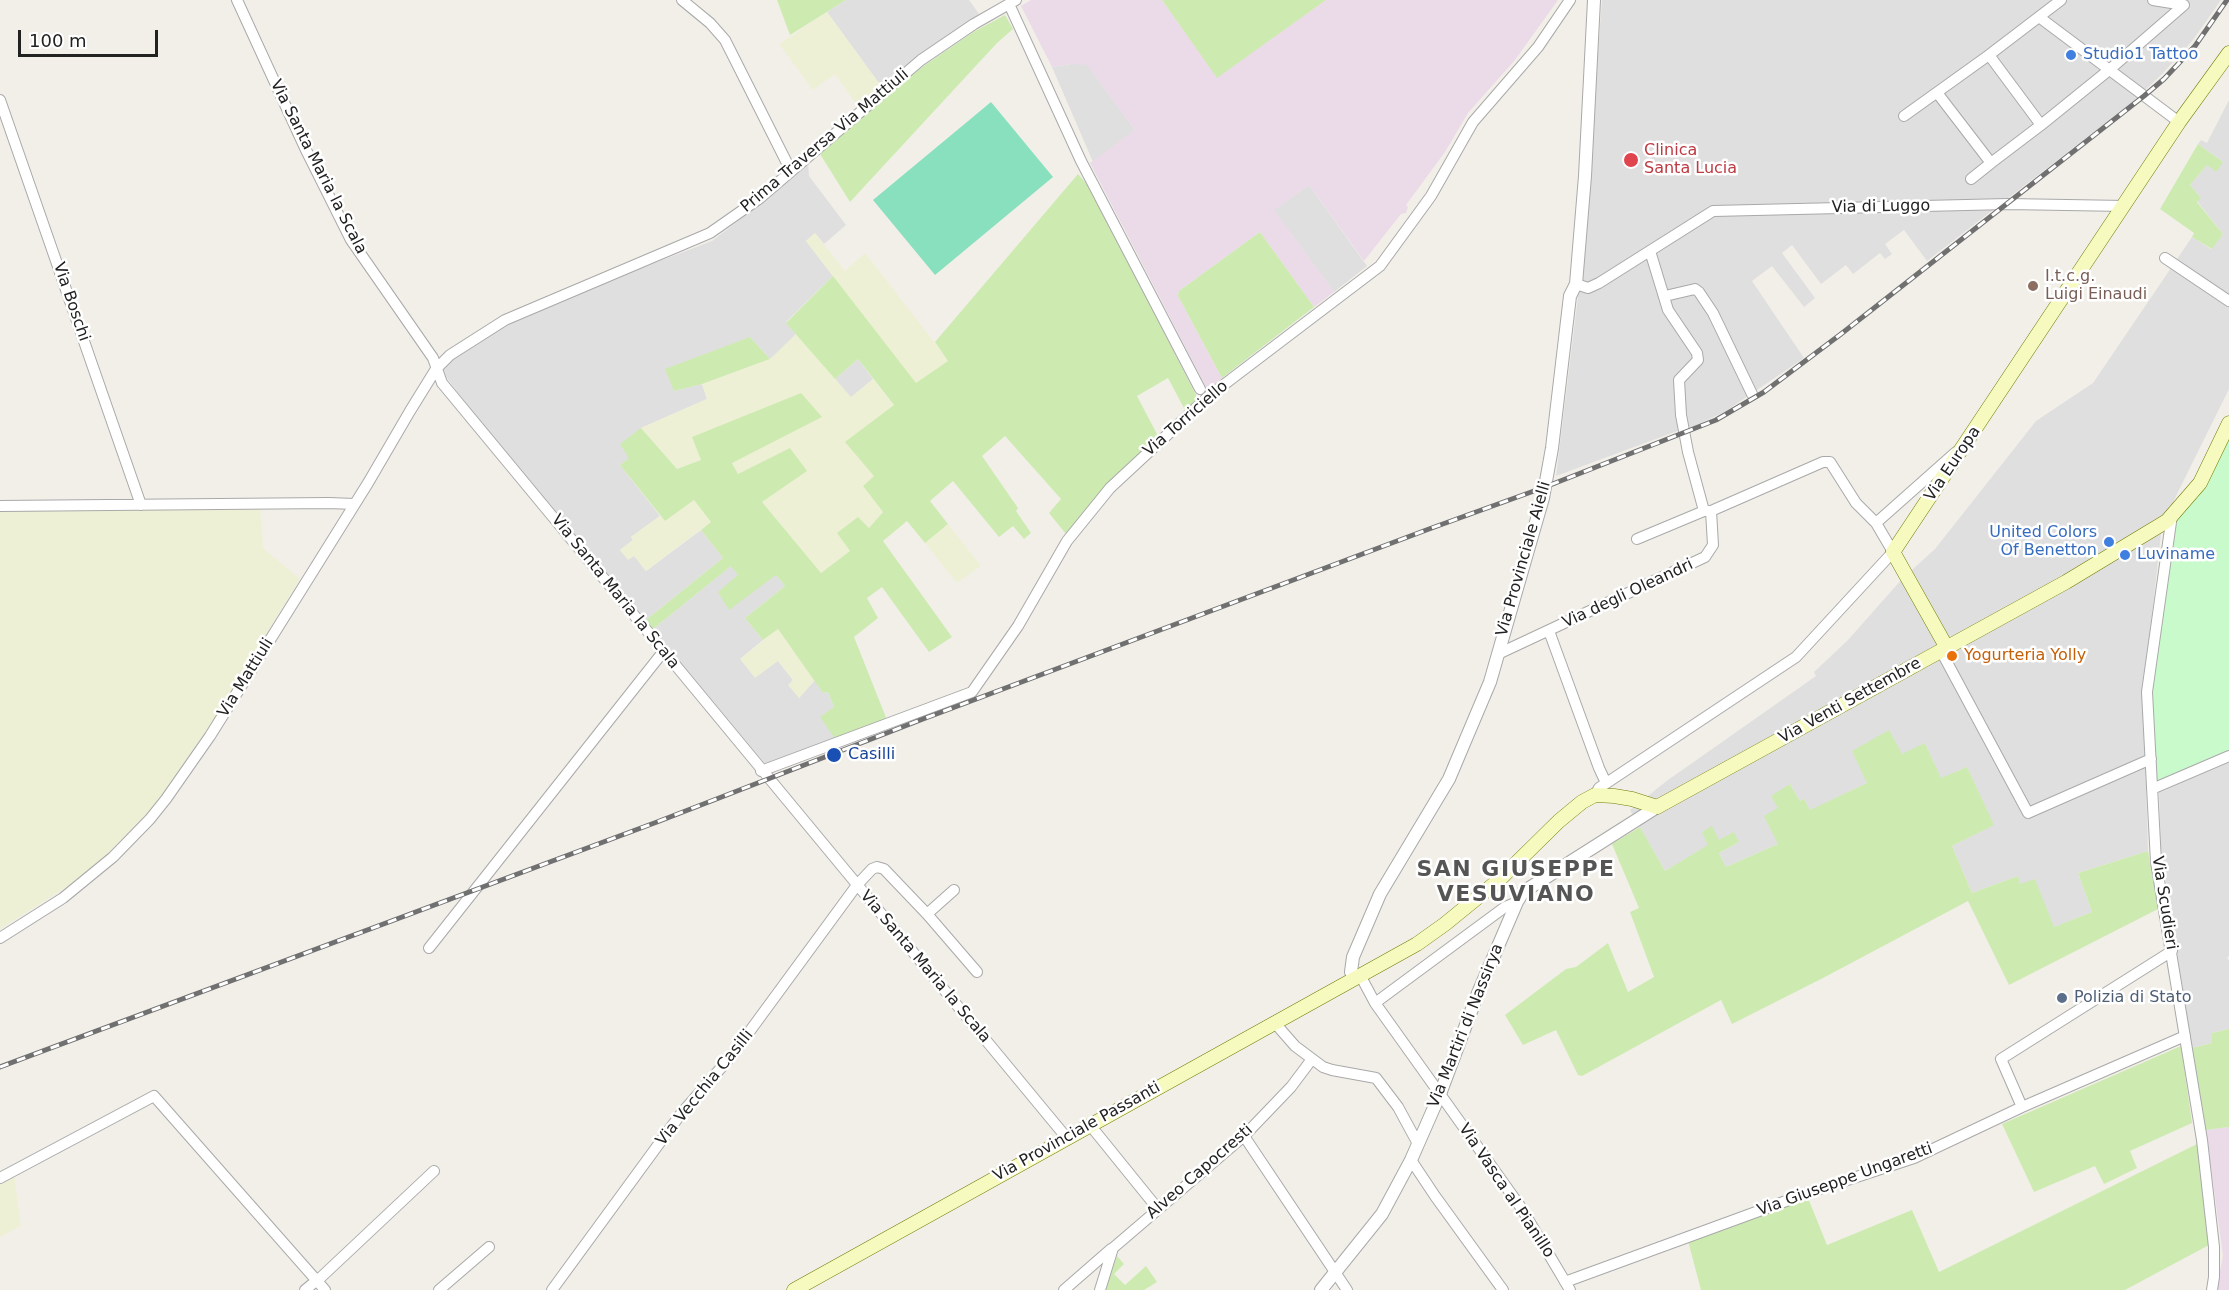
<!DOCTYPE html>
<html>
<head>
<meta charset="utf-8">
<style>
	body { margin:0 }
	#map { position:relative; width:2229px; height:1290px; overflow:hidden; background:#f2efe9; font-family:"DejaVu Sans",sans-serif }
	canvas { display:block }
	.scale { position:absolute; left:18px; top:30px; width:140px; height:27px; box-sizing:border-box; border:3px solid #222; border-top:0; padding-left:8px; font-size:18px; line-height:21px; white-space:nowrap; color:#222; -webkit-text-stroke:4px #fff; paint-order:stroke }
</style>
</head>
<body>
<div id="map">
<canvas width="2229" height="1290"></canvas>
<div class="scale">100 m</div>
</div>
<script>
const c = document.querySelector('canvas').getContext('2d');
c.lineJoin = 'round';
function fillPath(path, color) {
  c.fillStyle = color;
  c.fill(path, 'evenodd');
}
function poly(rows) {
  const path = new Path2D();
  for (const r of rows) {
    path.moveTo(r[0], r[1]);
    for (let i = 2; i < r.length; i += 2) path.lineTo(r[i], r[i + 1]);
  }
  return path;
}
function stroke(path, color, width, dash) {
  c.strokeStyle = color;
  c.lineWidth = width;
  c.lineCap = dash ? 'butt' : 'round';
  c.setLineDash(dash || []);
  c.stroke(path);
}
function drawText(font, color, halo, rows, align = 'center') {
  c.font = font + ' "DejaVu Sans",sans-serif';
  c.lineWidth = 5;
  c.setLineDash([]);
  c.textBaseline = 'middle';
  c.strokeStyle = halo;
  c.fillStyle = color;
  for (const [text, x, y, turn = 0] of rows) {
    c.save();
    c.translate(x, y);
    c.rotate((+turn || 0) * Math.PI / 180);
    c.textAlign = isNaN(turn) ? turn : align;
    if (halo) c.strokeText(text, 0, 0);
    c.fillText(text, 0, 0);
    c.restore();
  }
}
fillPath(poly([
	[846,0,969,0,979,14,881,86,827,12],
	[1602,0,2221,0,2193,40,2163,73,2135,100,1927,261,1904,230,1885,244,1892,254,1885,259,1880,253,1853,274,1846,265,1821,284,1792,245,1782,253,1815,298,1804,307,1772,266,1752,281,1804,358,1726,411,1695,426,1680,430,1556,476,1581,272],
	[1071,64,1087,64,1135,130,1093,162,1052,67],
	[2229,100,2229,389,2176,496,2161,533,2146,670,2145,749,2148,851,2078,873,2092,912,2053,928,2020,885,2018,876,1972,893,1952,846,1993,825,1967,767,1941,779,1925,743,1867,783,1810,811,1804,799,1800,801,1790,784,1778,808,1778,844,1726,867,1719,853,1739,842,1719,840,1665,871,1630,810,1668,780,1816,676,1814,672,1848,640,1902,579,1935,549,2036,421,2093,383,2192,237,2211,249,2223,234,2197,201,2201,198,2190,185,2207,165,2223,162,2198,144,2201,140,2207,143],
	[808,162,809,176,846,225,824,244,815,233,806,241,833,276,786,322,796,334,784,348,770,359,750,337,674,391,702,384,707,399,641,428,630,458,620,465,660,516,631,537,633,540,620,550,628,559,634,555,646,571,701,530,723,558,646,620,478,419,440,369,445,364,494,332,537,308,712,241,761,203],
	[1309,185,1367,266,1334,292,1273,210],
	[858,359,873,379,851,398,835,379],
	[732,565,738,574,776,575,785,586,745,618,763,640,740,659,778,661,793,680,799,698,815,680,823,693,828,692,834,707,836,740,768,767,653,629],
	[2229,761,2229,956,2227,957,2229,961,2229,1029,2212,1033,2212,1043,2192,1048,2161,849,2159,793]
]), '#e0dfdf');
fillPath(poly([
	[1031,0,1162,0,1217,77,1326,0,1558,0,1515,60,1468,113,1445,152,1406,205,1408,207,1406,213,1401,214,1364,261,1309,185,1274,210,1334,292,1314,307,1260,232,1179,291,1178,296,1222,378,1207,389,1090,163,1135,130,1087,65,1071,64,1052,67,1021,6],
	[2229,1127,2229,1290,2216,1290,2223,1256,2206,1130]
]), '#ebdbe8');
fillPath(poly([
	[827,12,881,86,858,106,835,74,813,90,779,44],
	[815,233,845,271,865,253,949,361,916,384,806,241],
	[796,334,851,397,873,379,894,405,874,476,863,486,883,512,869,528,838,533,850,551,821,573,762,502,806,471,790,448,738,474,732,462,822,417,693,437,701,460,677,469,641,428,707,399,702,384,770,359],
	[694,499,711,522,646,571,634,556,628,560,620,550,633,540,631,537,660,516,665,521],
	[260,508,263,548,300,579,203,736,154,806,101,860,73,883,0,929,0,510],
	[948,524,981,566,957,583,925,543],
	[778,629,815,680,799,698,788,685,793,680,778,661,755,678,740,659],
	[14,1175,21,1226,0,1237,0,1183]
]), '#eef0d5');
fillPath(poly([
	[777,0,846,0,790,35],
	[1162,0,1326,0,1217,78],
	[1005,15,1013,29,997,43,850,202,820,154,877,102,925,65,975,31],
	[2198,144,2223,162,2216,172,2207,165,2190,185,2201,198,2197,202,2223,234,2212,249,2192,237,2194,233,2160,209],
	[1078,174,1086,183,1105,216,1198,399,1185,410,1168,378,1137,396,1158,436,1113,480,1066,534,1049,513,1061,499,1005,436,982,456,1018,508,1016,511,1031,533,1024,539,1013,526,999,537,953,481,930,501,948,524,925,543,907,521,883,541,952,637,929,652,882,587,867,598,878,618,854,637,887,720,836,740,820,717,834,707,828,692,823,693,778,629,763,640,745,618,785,586,776,575,729,610,718,592,738,575,731,566,653,629,646,620,723,558,701,530,711,522,694,500,665,521,620,465,629,458,620,444,641,428,677,469,701,460,692,437,801,393,822,417,732,463,738,474,790,448,807,471,762,502,821,573,850,551,837,533,858,517,869,528,883,512,863,486,874,476,845,442,894,405,858,359,835,379,786,323,833,276,916,383,948,361,935,342],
	[1260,232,1314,307,1222,378,1178,296,1179,291],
	[750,337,770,359,702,384,674,391,665,369],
	[1889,730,1902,754,1925,743,1941,778,1967,767,1994,825,1952,846,1972,893,2018,876,2020,884,2035,879,2054,927,2092,912,2078,873,2148,851,2158,909,2009,985,1968,901,1823,978,1732,1024,1721,1000,1582,1076,1578,1075,1556,1030,1523,1045,1505,1015,1566,969,1576,967,1608,943,1628,992,1654,977,1630,912,1639,908,1612,844,1640,827,1665,871,1708,845,1702,832,1712,826,1719,840,1734,832,1739,842,1719,853,1726,867,1778,844,1764,816,1778,808,1771,796,1790,784,1800,801,1804,799,1810,810,1867,783,1852,751],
	[2229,1029,2229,1127,2206,1130,2192,1048,2212,1043,2212,1033],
	[2181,1046,2192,1123,2130,1151,2137,1168,2104,1184,2095,1166,2034,1192,2002,1124],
	[2197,1144,2209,1245,2125,1290,1701,1290,1688,1241,1808,1198,1827,1245,1912,1210,1939,1272],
	[1117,1256,1124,1264,1114,1274,1125,1285,1146,1266,1157,1282,1144,1290,1105,1290]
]), '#cdebb0');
fillPath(poly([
	[2229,430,2229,752,2156,784,2151,692,2175,517]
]), '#c8facc');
fillPath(poly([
	[991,102,1053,177,935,275,873,200]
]), '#88e0be');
const minor = poly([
	[237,0,305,148,351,240,433,358,442,383,1066,1137],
	[682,0,710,23,725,40,791,171],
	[2061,0,1989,55,2041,125,2109,70,2184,5,2153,0],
	[1009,4,1081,161,1200,389],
	[2039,17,2179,122],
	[1938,94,1991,163,2041,125],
	[0,100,141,505],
	[1904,116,1989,55],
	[1971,179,1991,163],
	[1650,251,1668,310,1697,353,1698,360,1679,380,1681,415,1688,452,1704,511],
	[2165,258,2229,301],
	[1576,284,1588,288,1599,283,1713,211,2008,204,2125,206],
	[1665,296,1695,289,1699,292,1713,313,1752,394],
	[0,506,329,503,354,504],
	[2172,515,2147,692,2156,862,2202,1140,2214,1247,2214,1277,2212,1290],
	[1876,523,1956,452],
	[1637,539,1704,511,1709,511],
	[1549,631,1599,768,1606,783],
	[1941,651,2028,813,2151,759],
	[1498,654,1705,557,1713,545,1711,511,1823,462,1830,462,1856,503,1876,523,1893,552,1796,657,1599,788,1595,795],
	[761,771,972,692,1018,626,1067,541,1110,488,1209,396,1380,266,1431,196,1473,122,1538,47,1570,0],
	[2152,789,2229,756],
	[927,914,954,890],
	[0,938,63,898,113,857,150,819,166,799,210,736,368,483,410,411,436,369,450,355,505,320,710,233,760,198,921,60,974,24,1016,0],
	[429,948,663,652],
	[1360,975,1375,1003,1522,1209,1570,1290],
	[1375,1003,1505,907,1517,902],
	[1274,1022,1295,1046,1323,1067,1332,1070,1376,1078,1398,1107,1417,1142],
	[2022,1107,2001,1059,2172,951],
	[1090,1125,1158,1209],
	[1244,1136,1347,1290],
	[1411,1160,1435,1196,1503,1290],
	[0,1178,154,1096,325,1290],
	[317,1281,434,1171],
	[1565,1282,1808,1193,1914,1158,2022,1107,2185,1036],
	[305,1290,316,1281],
	[439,1290,489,1247],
	[552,1290,680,1115,733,1054,857,885,872,869,877,867,884,869,927,914,977,972],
	[1064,1290,1111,1249],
	[1100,1290,1113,1248,1244,1136,1291,1087,1312,1059]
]);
const tertiary = poly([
	[1354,979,1351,972,1353,957,1380,894,1449,779,1490,682,1543,498,1552,448,1570,296,1576,284,1585,176,1594,0],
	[1321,1290,1382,1214,1411,1160,1440,1094,1478,993,1517,902,1523,892,1657,807]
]);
const secondary = poly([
	[1947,648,1893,552,2179,122,2229,53],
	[794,1290,1417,944,1445,924,1499,880,1559,821,1582,802,1595,795,1614,796,1632,799,1657,807,2066,582,2167,521,2200,483,2229,423]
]);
stroke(minor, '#a9a9a9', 12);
stroke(tertiary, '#a9a9a9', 14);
stroke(secondary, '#707d05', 15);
stroke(minor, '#fff', 10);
stroke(tertiary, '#fff', 12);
stroke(secondary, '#f7fabf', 14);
const rail = poly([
	[0,1067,657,822,923,719,1429,529,1545,487,1716,420,1764,392,1841,334,2144,96,2164,79,2195,46,2227,0]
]);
stroke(rail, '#707070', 5);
stroke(rail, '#fff', 3, [9]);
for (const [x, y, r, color] of [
	[2071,55,6,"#3f7fe0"],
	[1631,160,8,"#e0444e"],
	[2033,286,6,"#8d6e63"],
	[2109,542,6,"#3f7fe0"],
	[2125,555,6,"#3f7fe0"],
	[1952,656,6,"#e8710a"],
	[834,755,8,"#1a4fb4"],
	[2062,998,6,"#5c6f8a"]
]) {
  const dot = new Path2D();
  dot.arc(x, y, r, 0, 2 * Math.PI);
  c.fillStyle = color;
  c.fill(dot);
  stroke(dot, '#fff', 2);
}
drawText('16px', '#366cbe', '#fff', [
	["Studio1 Tattoo",2083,55],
	["United Colors",2097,533,"right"],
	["Of Benetton",2097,551,"right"],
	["Luviname",2137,555]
], 'left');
drawText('16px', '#222', '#fff', [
	["Prima Traversa Via Mattiuli",825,141,-40],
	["Via Santa Maria la Scala",318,167,63],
	["Via di Luggo",1881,207,-1],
	["Via Boschi",71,302,71],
	["Via Torriciello",1186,419,-41],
	["Via Europa",1953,464,-56],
	["Via Provinciale Aielli",1524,559,-74],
	["Via Santa Maria la Scala",615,592,51],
	["Via degli Oleandri",1628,594,-25],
	["Via Mattiuli",246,678,-58],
	["Via Venti Settembre",1850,701,-29],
	["Via Scudieri",2164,903,81],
	["Via Santa Maria la Scala",925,967,50],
	["Via Martiri di Nassirya",1466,1026,-68],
	["Via Vecchia Casilli",705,1088,-51],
	["Via Provinciale Passanti",1077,1132,-29],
	["Alveo Capocresti",1200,1172,-41],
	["Via Giuseppe Ungaretti",1845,1180,-20],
	["Via Vasca al Pianillo",1506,1191,56]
]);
drawText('16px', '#be3a42', '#fff', [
	["Clinica",1644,151],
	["Santa Lucia",1644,169]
], 'left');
drawText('16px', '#785e54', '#fff', [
	["I.t.c.g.",2045,277],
	["Luigi Einaudi",2045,295]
], 'left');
drawText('16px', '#c56008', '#fff', [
	["Yogurteria Yolly",1964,656]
], 'left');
drawText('16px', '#164399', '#fff', [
	["Casilli",848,755]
], 'left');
drawText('16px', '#4e5e75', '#fff', [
	["Polizia di Stato",2074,998]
], 'left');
c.letterSpacing = '1.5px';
drawText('bold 22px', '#555', '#fff', [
	["SAN GIUSEPPE",1516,870],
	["VESUVIANO",1516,895]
]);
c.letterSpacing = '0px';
</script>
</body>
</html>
